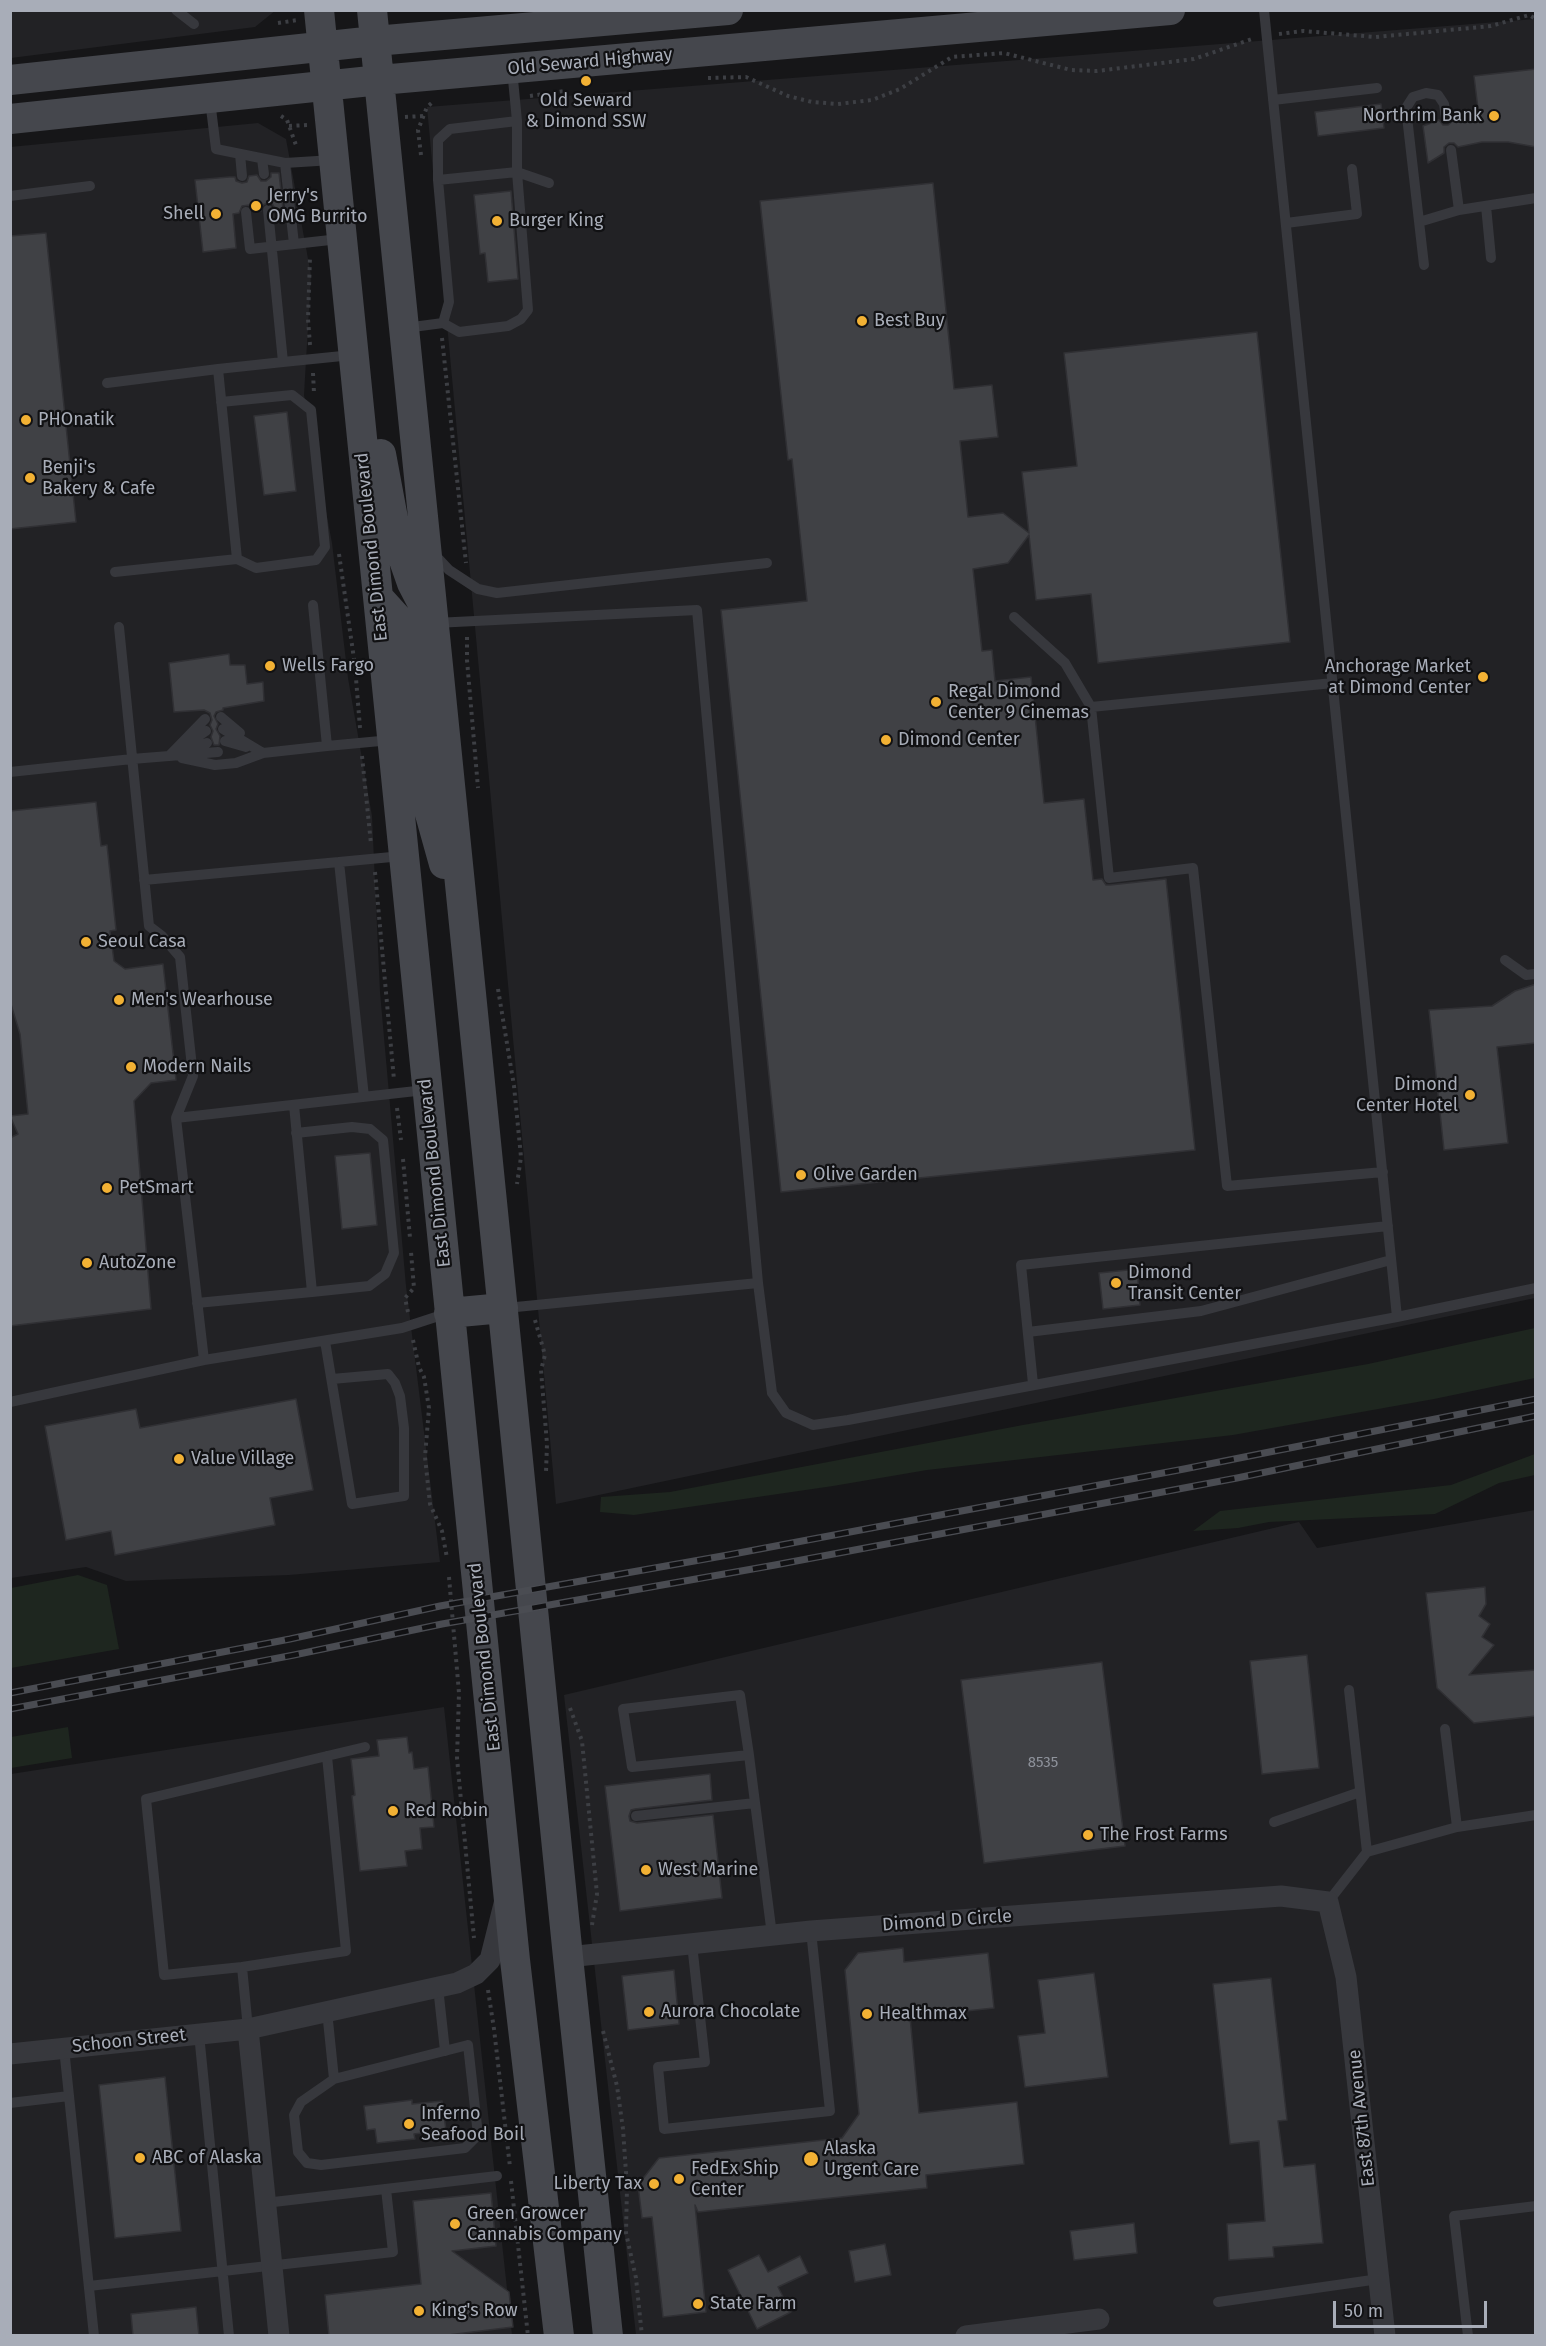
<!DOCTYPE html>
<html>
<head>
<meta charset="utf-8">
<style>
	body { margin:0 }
	#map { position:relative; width:1546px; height:2346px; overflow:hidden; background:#161618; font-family:"Fira Sans",sans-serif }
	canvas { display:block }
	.frame { position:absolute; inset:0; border:12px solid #a8adb8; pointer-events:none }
	.scale { position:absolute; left:1333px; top:2301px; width:154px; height:27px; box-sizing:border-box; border:3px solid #a8adb8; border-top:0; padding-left:8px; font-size:18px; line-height:21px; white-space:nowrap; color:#a8adb8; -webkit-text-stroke:4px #111113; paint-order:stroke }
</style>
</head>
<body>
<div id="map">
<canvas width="1546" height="2346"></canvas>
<div class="frame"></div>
<div class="scale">50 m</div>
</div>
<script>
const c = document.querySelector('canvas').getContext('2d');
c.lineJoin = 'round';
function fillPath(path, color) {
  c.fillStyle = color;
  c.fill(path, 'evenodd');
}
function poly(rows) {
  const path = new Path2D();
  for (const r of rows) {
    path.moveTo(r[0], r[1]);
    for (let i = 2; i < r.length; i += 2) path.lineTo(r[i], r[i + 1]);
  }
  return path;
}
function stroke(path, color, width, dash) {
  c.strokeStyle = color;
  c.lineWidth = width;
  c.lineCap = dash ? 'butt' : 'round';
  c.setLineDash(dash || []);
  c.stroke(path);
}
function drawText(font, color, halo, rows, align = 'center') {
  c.font = font + ' "Fira Sans",sans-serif';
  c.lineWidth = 4.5;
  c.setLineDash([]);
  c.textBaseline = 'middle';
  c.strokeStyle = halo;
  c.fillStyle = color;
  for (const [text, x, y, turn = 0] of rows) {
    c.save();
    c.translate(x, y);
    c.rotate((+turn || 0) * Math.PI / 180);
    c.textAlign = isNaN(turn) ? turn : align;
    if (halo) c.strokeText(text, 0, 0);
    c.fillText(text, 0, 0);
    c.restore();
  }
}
fillPath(poly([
	[276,10,255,27,11,58,10,11],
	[1535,19,1535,1298,556,1504,427,107],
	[258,123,286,139,311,275,304,395,332,543,348,678,372,816,380,992,406,1286,440,1562,289,1575,126,1581,86,1567,11,1578,10,147],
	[1535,1510,1535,2335,636,2335,564,1695,1299,1522,1317,1548],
	[444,1707,512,2335,11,2336,11,1774]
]), '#222225');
fillPath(poly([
	[1535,1328,1535,1378,1434,1399,1233,1435,927,1470,833,1486,634,1515,600,1512,601,1497,670,1492,1023,1425,1368,1364],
	[1535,1454,1535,1475,1499,1483,1435,1514,1269,1522,1238,1528,1193,1531,1220,1511,1451,1485],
	[78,1575,107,1585,119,1649,11,1668,11,1588],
	[68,1727,72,1758,11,1768,11,1737]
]), '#1e261f');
const building = poly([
	[1536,69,1536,147,1508,142,1482,142,1458,147,1454,143,1449,143,1444,147,1444,153,1428,163,1423,126,1439,120,1443,125,1448,125,1453,121,1453,116,1478,109,1474,76,1536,69],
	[1381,104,1384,128,1318,136,1315,112,1381,104],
	[271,173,279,173,283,209,275,209,272,203,267,203,261,206,261,211,253,211,250,205,242,206,239,213,233,214,236,248,203,252,195,180,229,177,235,177,236,181,242,183,247,182,249,176,257,175,261,181,266,181,271,177,271,173],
	[933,183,954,389,992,385,998,437,960,441,968,517,1003,513,1029,533,1022,472,1077,466,1064,353,1257,332,1290,642,1098,663,1091,594,1036,600,1029,535,1008,563,973,569,982,651,992,650,995,681,1031,677,1044,803,1084,799,1093,880,1102,879,1106,885,1110,885,1166,879,1195,1150,781,1192,721,610,807,601,792,459,788,460,760,201,933,183],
	[511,191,518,279,488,282,485,253,480,254,474,195,511,191],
	[46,233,76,522,10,529,10,236,46,233],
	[287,412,296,491,264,495,254,416,287,412],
	[229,654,230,665,245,665,247,684,263,682,264,701,223,708,223,710,216,712,214,716,218,724,216,729,220,736,219,745,214,745,211,737,213,731,210,725,212,720,210,713,204,710,174,712,169,663,229,654],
	[96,802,101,846,107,845,116,930,110,931,114,961,125,969,163,964,176,1080,151,1083,134,1101,151,1309,10,1326,10,1138,18,1134,10,1116,28,1114,20,1034,10,1001,10,811,96,802],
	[1536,984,1536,1043,1497,1047,1508,1143,1444,1150,1429,1010,1492,1006,1515,991,1536,984],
	[370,1153,377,1225,342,1229,335,1156,370,1153],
	[1137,1269,1140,1305,1103,1309,1099,1273,1137,1269],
	[296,1399,313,1490,270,1498,275,1525,115,1555,111,1531,66,1540,45,1426,136,1409,140,1428,296,1399],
	[1485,1587,1486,1604,1479,1616,1490,1624,1482,1637,1494,1645,1469,1675,1536,1670,1536,1716,1474,1723,1437,1688,1426,1593,1485,1587],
	[1307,1655,1319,1768,1262,1774,1250,1661,1307,1655],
	[1102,1662,1125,1846,984,1863,961,1680,1102,1662],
	[407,1737,409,1753,412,1752,414,1769,428,1767,434,1827,420,1828,422,1849,405,1851,407,1866,360,1871,352,1796,355,1795,351,1759,379,1756,377,1740,407,1737],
	[710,1774,712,1800,635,1809,631,1810,629,1816,630,1821,637,1823,713,1815,722,1898,620,1911,605,1786,710,1774],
	[903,1948,904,1962,988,1953,994,2008,910,2017,919,2113,1017,2102,1024,2164,926,2175,927,2188,698,2212,695,2205,706,2312,663,2317,652,2217,642,2218,638,2185,659,2158,842,2138,859,2114,845,1970,858,1953,903,1948],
	[674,1970,679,2024,628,2030,622,1976,674,1970],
	[1094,1973,1108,2077,1025,2087,1018,2036,1045,2033,1038,1980,1094,1973],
	[1271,1978,1287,2120,1278,2121,1284,2167,1315,2164,1323,2243,1273,2247,1274,2257,1229,2260,1227,2224,1265,2221,1259,2141,1230,2144,1213,1984,1271,1978],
	[165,2077,181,2231,115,2238,99,2085,165,2077],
	[412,2100,412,2104,442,2101,446,2130,414,2134,415,2139,377,2143,375,2129,367,2130,364,2106,412,2100],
	[491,2193,496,2246,452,2251,509,2292,513,2327,440,2336,329,2336,325,2295,421,2284,413,2201,491,2193],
	[1134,2223,1137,2253,1074,2260,1070,2231,1134,2223],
	[885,2244,891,2275,855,2282,849,2251,885,2244],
	[759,2255,768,2272,800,2256,808,2273,778,2287,791,2312,757,2329,728,2270,759,2255],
	[196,2307,199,2336,133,2336,131,2314,196,2307]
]);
fillPath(building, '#404145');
stroke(building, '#303034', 1.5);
stroke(poly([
	[278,23,298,20],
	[1279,34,1303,31,1376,37,1491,26,1529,15,1536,19],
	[708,78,746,77,788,96,812,102,838,104,872,100,900,89,952,57,1004,53,1071,70,1097,71,1194,59,1252,39],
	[530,96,564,91],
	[281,116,287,120,297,148],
	[405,117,423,116],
	[289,126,308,125],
	[421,155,418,130,427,107,434,101],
	[442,338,466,563],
	[310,345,308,319,310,257],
	[313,373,314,393],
	[339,554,355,666,360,728],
	[467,637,467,660,478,788],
	[362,756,371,844],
	[375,872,394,1080],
	[498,989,514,1086,521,1157,517,1184],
	[397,1108,401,1140],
	[403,1159,410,1238],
	[408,1312,405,1298,414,1288,411,1252],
	[535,1320,545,1355,541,1370,547,1444,546,1472],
	[413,1340,419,1367,424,1377,429,1408,425,1457,430,1504,442,1531,447,1558],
	[449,1577,459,1693,457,1758,474,1938],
	[570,1708,582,1741,597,1894,592,1925],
	[488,1990,494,2029,510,2167],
	[603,2031,617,2086,623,2129,627,2187,626,2233,636,2278,642,2336],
	[511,2181,528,2336]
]), '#3d3f44', 4, [3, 4.5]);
stroke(poly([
	[176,10,194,24],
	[1264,10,1397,1317],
	[512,69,517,121,517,172,549,183],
	[210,100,216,149,285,163,333,160],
	[1273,100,1377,88],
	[1451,150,1459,210],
	[240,154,242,176],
	[262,159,264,174],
	[285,163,294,244],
	[10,196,90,186],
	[1486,206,1491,258],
	[268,210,283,362,352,355],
	[246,212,250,249,339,239],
	[1419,222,1459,210,1536,198],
	[1286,223,1357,214,1352,169],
	[1424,265,1406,108,1413,97,1426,93,1438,95,1444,104,1446,118],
	[443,323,459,332,508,326,521,319,528,310,517,172,438,180,438,140,450,129,517,121],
	[405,328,443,323,449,302,438,180],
	[107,383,218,369],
	[221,402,292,395,311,410,325,547,316,560,256,568,237,559],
	[434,554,449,570,478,589,497,593,767,563],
	[115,572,237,559,218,369,283,362],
	[313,605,327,746,391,740],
	[1014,617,1065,663,1091,707],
	[435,623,697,610,758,1283,772,1393,786,1413,813,1425,848,1420,1397,1317,1536,1288],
	[119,627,149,926,162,936,180,957,193,1076,176,1118],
	[1333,683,1091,707,1096,755,1109,878,1193,868,1227,1186,1383,1172],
	[221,717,240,733],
	[223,729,263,753,327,746],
	[225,741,246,747],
	[190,742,206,731],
	[185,751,207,743],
	[170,755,205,719],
	[182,758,215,765,236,763,263,753],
	[10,772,132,759,218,752],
	[144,880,339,862],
	[1505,960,1526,975,1535,974],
	[364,1097,339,862,402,856],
	[296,1133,352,1127,370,1129,383,1140,394,1253,385,1274,369,1286,312,1292],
	[197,1303,312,1292,294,1105],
	[506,1308,758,1283],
	[1028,1332,1201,1311,1391,1260],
	[325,1341,352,1504,404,1496,404,1428,400,1396,395,1383,388,1374,332,1379],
	[204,1360,176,1118,425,1090],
	[1033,1384,1021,1265,1388,1226],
	[10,1402,204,1360,402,1328,448,1313],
	[1349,1690,1367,1852],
	[1445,1729,1457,1827],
	[749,1755,632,1767,623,1709,740,1695,749,1755,753,1787,772,1935],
	[636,1816,755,1803],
	[1274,1822,1360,1792],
	[1328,1902,1367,1852,1457,1827,1536,1815],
	[692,1944,705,2062,658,2067,664,2129,830,2111,811,1931],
	[242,1967,346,1951,327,1756],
	[438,1987,445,2051],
	[327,2011,334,2079],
	[248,2029,242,1967,164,1975,146,1799,365,1747],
	[199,2034,229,2336],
	[468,2045,478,2135,465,2148,321,2165,307,2163,298,2152,294,2115,301,2102,334,2079,468,2045],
	[64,2048,94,2336],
	[10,2103,69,2096],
	[265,2203,497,2176],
	[89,2286,393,2252,386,2189],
	[1218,2302,1379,2279],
	[1468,2336,1454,2216,1536,2206]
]), '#37383d', 10);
stroke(poly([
	[568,1957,811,1931,1281,1896,1328,1902,1346,1977,1385,2336],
	[248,2029,279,2336],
	[10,2054,248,2029,457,1983,476,1974,490,1960,504,1904],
	[966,2336,1099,2319]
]), '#37383d', 21);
stroke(poly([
	[319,10,515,1960,559,2336],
	[372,10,568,1957,608,2336],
	[10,80,375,41,728,10],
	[10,119,380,80,1170,10],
	[381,454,397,540,412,583,424,606],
	[378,597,407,629,414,659,425,796,444,864],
	[449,1313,503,1308]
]), '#45474d', 30);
const rail = poly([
	[10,1693,290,1639,440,1606,728,1555,1184,1469,1536,1399],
	[10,1709,294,1655,442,1624,775,1565,1237,1478,1536,1416]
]);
stroke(rail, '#4a4c52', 7);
stroke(rail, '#111113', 4.5, [14]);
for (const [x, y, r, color] of [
	[586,81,6,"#f2b134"],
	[1494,116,6,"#f2b134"],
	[256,206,6,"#f2b134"],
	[216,214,6,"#f2b134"],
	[497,221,6,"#f2b134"],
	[862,321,6,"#f2b134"],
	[26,420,6,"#f2b134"],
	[30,478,6,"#f2b134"],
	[270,666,6,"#f2b134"],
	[1483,677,6,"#f2b134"],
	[936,702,6,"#f2b134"],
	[886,740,6,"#f2b134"],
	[86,942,6,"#f2b134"],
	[119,1000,6,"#f2b134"],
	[131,1067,6,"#f2b134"],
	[1470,1095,6,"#f2b134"],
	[801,1175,6,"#f2b134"],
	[107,1188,6,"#f2b134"],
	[87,1263,6,"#f2b134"],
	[1116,1283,6,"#f2b134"],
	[179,1459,6,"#f2b134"],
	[393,1811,6,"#f2b134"],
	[1088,1835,6,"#f2b134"],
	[646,1870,6,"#f2b134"],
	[649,2012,6,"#f2b134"],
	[867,2014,6,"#f2b134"],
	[409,2124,6,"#f2b134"],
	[140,2158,6,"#f2b134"],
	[811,2159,8,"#f2b134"],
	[679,2179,6,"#f2b134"],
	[654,2184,6,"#f2b134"],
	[455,2224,6,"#f2b134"],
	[698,2304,6,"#f2b134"],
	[419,2311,6,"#f2b134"]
]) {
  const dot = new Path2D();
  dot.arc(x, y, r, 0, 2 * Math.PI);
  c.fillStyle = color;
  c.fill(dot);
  stroke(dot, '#111113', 2);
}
drawText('15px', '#8e929b', null, [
	["8535",1043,1763]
]);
drawText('18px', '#a8adb8', '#111113', [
	["Old Seward Highway",590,62,-5],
	["East Dimond Boulevard",372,547,-96],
	["East Dimond Boulevard",435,1173,-96],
	["East Dimond Boulevard",485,1657,-96],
	["Dimond D Circle",947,1921,-4],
	["Schoon Street",129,2041,-6],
	["East 87th Avenue",1362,2118,-96]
]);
drawText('18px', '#a8adb8', '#111113', [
	["Old Seward",586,101,"center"],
	["& Dimond SSW",586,122,"center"],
	["Northrim Bank",1482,116,"right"],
	["Jerry's",268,196],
	["OMG Burrito",268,217],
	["Shell",204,214,"right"],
	["Burger King",509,221],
	["Best Buy",874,321],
	["PHOnatik",38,420],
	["Benji's",42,468],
	["Bakery & Cafe",42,489],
	["Wells Fargo",282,666],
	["Anchorage Market",1471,667,"right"],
	["at Dimond Center",1471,688,"right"],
	["Regal Dimond",948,692],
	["Center 9 Cinemas",948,713],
	["Dimond Center",898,740],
	["Seoul Casa",98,942],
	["Men's Wearhouse",131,1000],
	["Modern Nails",143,1067],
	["Dimond",1458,1085,"right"],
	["Center Hotel",1458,1106,"right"],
	["Olive Garden",813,1175],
	["PetSmart",119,1188],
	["AutoZone",99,1263],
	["Dimond",1128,1273],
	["Transit Center",1128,1294],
	["Value Village",191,1459],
	["Red Robin",405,1811],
	["The Frost Farms",1100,1835],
	["West Marine",658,1870],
	["Aurora Chocolate",661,2012],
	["Healthmax",879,2014],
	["Inferno",421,2114],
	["Seafood Boil",421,2135],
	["Alaska",824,2149],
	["Urgent Care",824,2170],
	["ABC of Alaska",152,2158],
	["FedEx Ship",691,2169],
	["Center",691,2190],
	["Liberty Tax",642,2184,"right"],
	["Green Growcer",467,2214],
	["Cannabis Company",467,2235],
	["State Farm",710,2304],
	["King's Row",431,2311]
], 'left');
</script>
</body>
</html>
